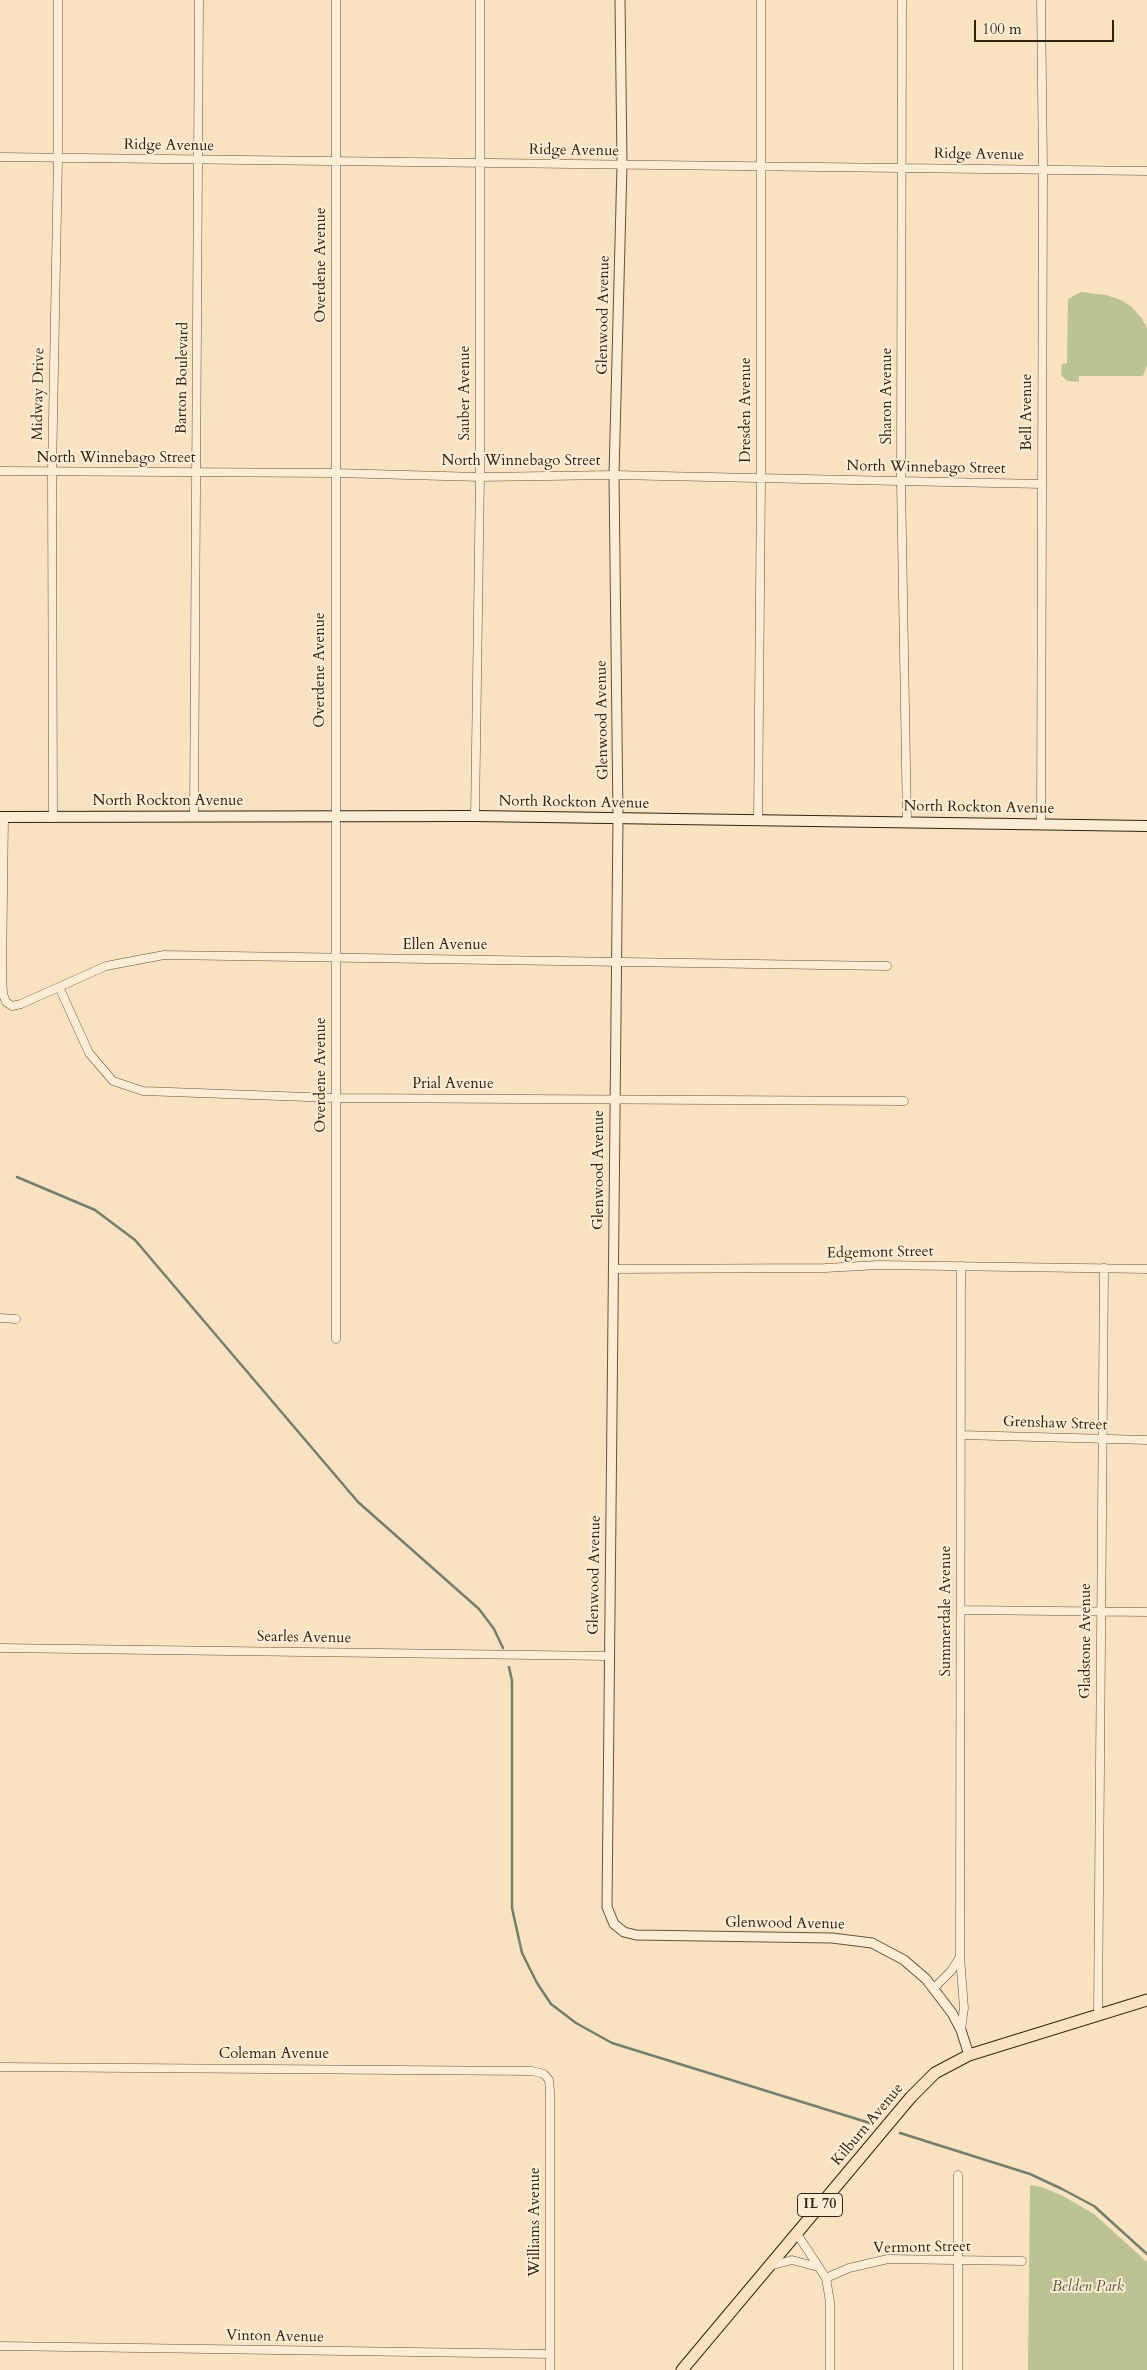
<!DOCTYPE html>
<html>
<head>
<meta charset="utf-8">
<style>
	body { margin:0 }
	#map { position:relative; width:1147px; height:2370px; overflow:hidden; background:#f9e2c0; font-family:Cardo,serif }
	canvas { display:block }
	.scale { position:absolute; left:974px; top:20px; width:140px; height:22px; box-sizing:border-box; border:2px solid #32230f; border-top:0; padding-left:6px; font-size:15px; line-height:18px; white-space:nowrap; color:#32230f; -webkit-text-stroke:4px #fbecd6; paint-order:stroke }
</style>
</head>
<body>
<div id="map">
<canvas width="1147" height="2370"></canvas>
<div class="scale">100 m</div>
</div>
<script>
const c = document.querySelector('canvas').getContext('2d');
c.lineJoin = 'round';
function fillPath(path, color) {
  c.fillStyle = color;
  c.fill(path, 'evenodd');
}
function poly(rows) {
  const path = new Path2D();
  for (const r of rows) {
    path.moveTo(r[0], r[1]);
    for (let i = 2; i < r.length; i += 2) path.lineTo(r[i], r[i + 1]);
  }
  return path;
}
function stroke(path, color, width, dash) {
  c.strokeStyle = color;
  c.lineWidth = width;
  c.lineCap = dash ? 'butt' : 'round';
  c.setLineDash(dash || []);
  c.stroke(path);
}
function drawText(font, color, halo, rows, align = 'center') {
  c.font = font + ' Cardo,serif';
  c.lineWidth = 4;
  c.setLineDash([]);
  c.textBaseline = 'middle';
  c.strokeStyle = halo;
  c.fillStyle = color;
  for (const [text, x, y, turn = 0] of rows) {
    c.save();
    c.translate(x, y);
    c.rotate((+turn || 0) * Math.PI / 180);
    c.textAlign = isNaN(turn) ? turn : align;
    if (halo) c.strokeText(text, 0, 0);
    c.fillText(text, 0, 0);
    c.restore();
  }
}
fillPath(poly([
	[1081,292,1106,295,1121,300,1132,307,1142,319,1147,328,1147,365,1143,376,1079,376,1079,382,1067,381,1061,375,1062,364,1067,363,1068,299],
	[1030,2185,1042,2187,1065,2197,1094,2214,1147,2262,1147,2370,1028,2370]
]), '#bcc393');
stroke(poly([
	[17,1177,95,1210,135,1240,358,1502,479,1609,494,1629,503,1648],
	[509,1667,512,1681,512,1908,522,1953,537,1983,551,2004,576,2023,612,2043,873,2124],
	[900,2133,1030,2174,1062,2189,1094,2206,1147,2254]
]), '#73806e', 2.5);
const minor = poly([
	[336,0,336,1339],
	[902,0,901,481,907,822],
	[0,157,1147,171],
	[0,471,335,473,480,477,614,475,1042,484],
	[475,816,480,477,480,0],
	[4,817,2,972,3,994,6,1002,12,1006,21,1004,106,966,164,955,887,966],
	[194,817,199,0],
	[53,818,52,473,58,158,58,0],
	[758,820,761,479,761,0],
	[1041,825,1043,170,1041,0],
	[59,987,89,1053,113,1081,143,1091,335,1098,904,1101],
	[613,1269,825,1268,879,1265,1147,1269],
	[0,1318,16,1319],
	[961,1435,1147,1440],
	[961,1610,1147,1612],
	[0,1648,608,1656],
	[934,1988,951,1971,960,1957],
	[1098,2015,1104,1268],
	[961,2030,964,2008,960,1957,961,1266],
	[0,2067,532,2071,544,2074,549,2080,550,2091,550,2370],
	[797,2234,826,2278,830,2302,830,2370],
	[770,2266,792,2260,818,2267],
	[826,2278,849,2268,888,2259,1022,2261],
	[0,2346,550,2354],
	[958,2370,958,2175]
]);
const tertiary = poly([
	[620,0,622,165,614,475,618,818,607,1907,614,1924,624,1932,636,1935,832,1938,872,1943,904,1960,926,1979,952,2013,961,2030,969,2055]
]);
const secondary = poly([
	[0,817,475,816,1147,826]
]);
const primary = poly([
	[682,2370,911,2097,935,2073,969,2055,1147,2000]
]);
stroke(minor, '#64533b', 9);
stroke(tertiary, '#64533b', 11);
stroke(secondary, '#32230f', 12);
stroke(primary, '#32230f', 13);
stroke(minor, '#fbecd6', 8);
stroke(tertiary, '#fbecd6', 9);
stroke(secondary, '#fbecd6', 10);
stroke(primary, '#f9e2c0', 11);
for (const [x, y, w] of [
	[820,2205,45]
]) {
  const box = new Path2D();
  box.roundRect(x - w / 2, y - 11.5, w, 23, 4);
  c.fillStyle = '#fbecd6';
  c.fill(box);
  stroke(box, '#32230f', 1);
}
drawText('bold 14px', '#32230f', null, [
	["IL 70",820,2205]
]);
drawText('15px', '#32230f', '#fbecd6', [
	["Ridge Avenue",169,146,1],
	["Ridge Avenue",574,151,1],
	["Ridge Avenue",979,155,1],
	["Overdene Avenue",322,265,-90],
	["Glenwood Avenue",604,315,-89],
	["Barton Boulevard",183,378,-89],
	["Sauber Avenue",466,393,-90],
	["Midway Drive",39,394,-89],
	["Sharon Avenue",888,396,-90],
	["Dresden Avenue",747,410,-90],
	["Bell Avenue",1028,412,-90],
	["North Winnebago Street",116,459],
	["North Winnebago Street",521,462],
	["North Winnebago Street",926,468,1],
	["Overdene Avenue",321,670,-90],
	["Glenwood Avenue",603,720,-91],
	["North Rockton Avenue",168,802],
	["North Rockton Avenue",574,803,1],
	["North Rockton Avenue",979,808,1],
	["Ellen Avenue",445,946],
	["Overdene Avenue",322,1075,-90],
	["Prial Avenue",453,1085],
	["Glenwood Avenue",600,1170,-90],
	["Edgemont Street",880,1253,-1],
	["Grenshaw Street",1055,1424,2],
	["Glenwood Avenue",595,1575,-89],
	["Summerdale Avenue",947,1611,-90],
	["Searles Avenue",304,1638,1],
	["Gladstone Avenue",1087,1641,-90],
	["Glenwood Avenue",785,1924,1],
	["Coleman Avenue",274,2055],
	["Kilburn Avenue",868,2125,-50],
	["Williams Avenue",536,2222,-90],
	["Vermont Street",922,2248,-1],
	["Vinton Avenue",275,2337,1]
]);
drawText('italic 15px', '#5b5337', '#fbecd6', [
	["Belden Park",1088,2288]
]);
</script>
</body>
</html>
